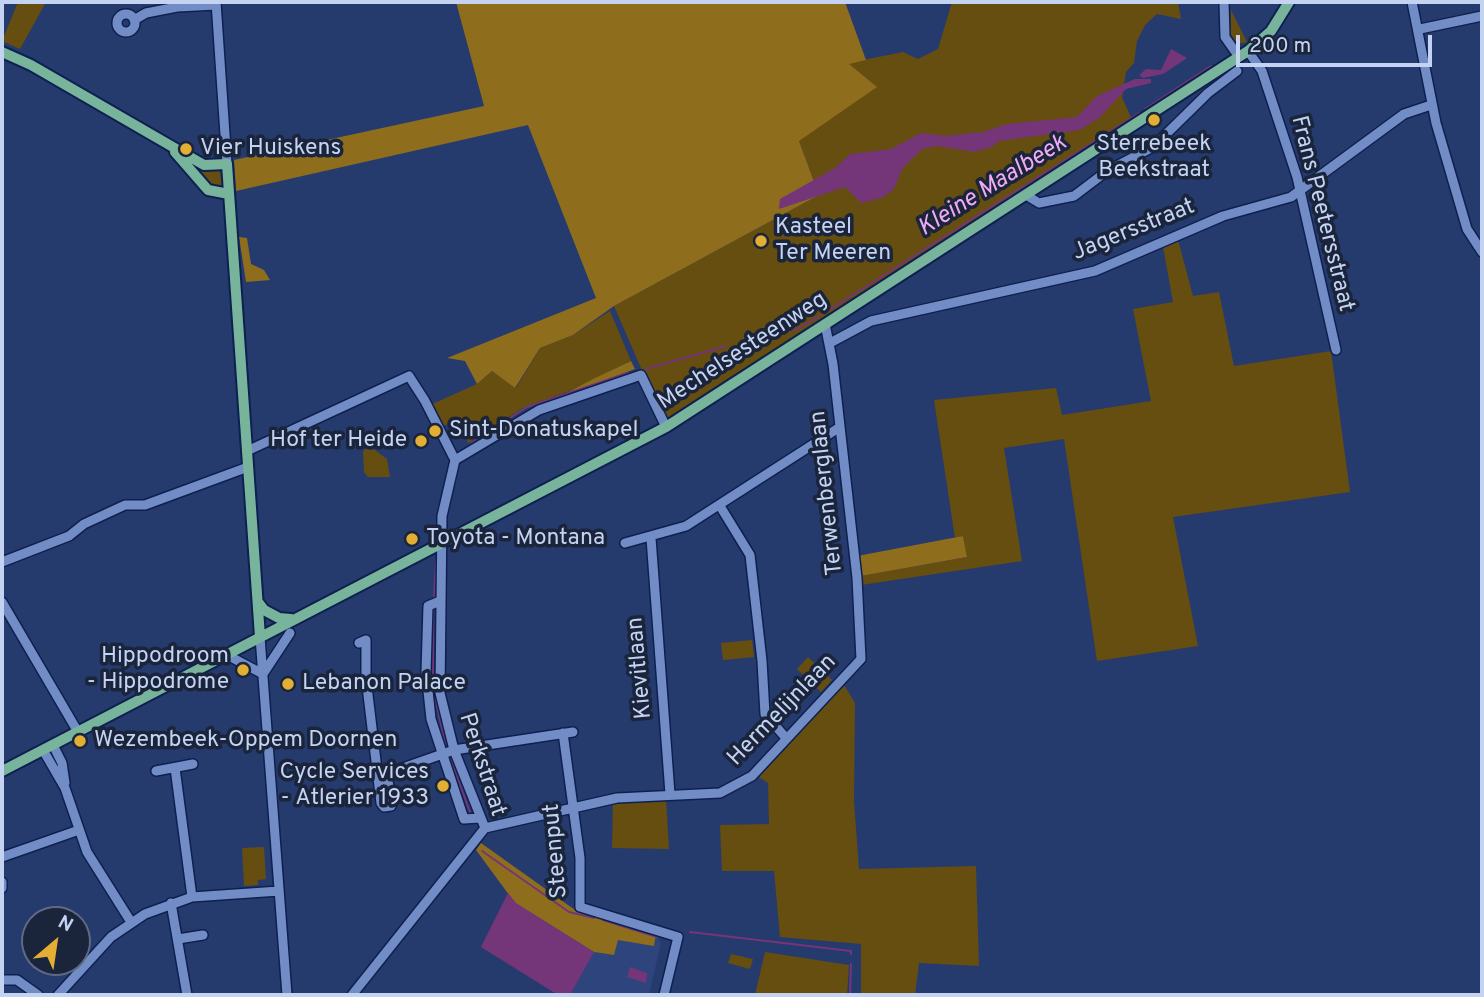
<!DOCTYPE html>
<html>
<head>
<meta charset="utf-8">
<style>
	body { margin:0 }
	#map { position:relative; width:1484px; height:997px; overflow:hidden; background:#263b6d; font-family:Overpass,sans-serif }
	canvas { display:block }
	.frame { position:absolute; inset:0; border:4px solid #c4d3f1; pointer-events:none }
	.north { position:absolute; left:21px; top:906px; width:70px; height:70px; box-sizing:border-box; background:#1a243b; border:2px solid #5e6a84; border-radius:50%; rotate:29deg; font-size:19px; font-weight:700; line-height:28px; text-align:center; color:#c4d3f1 }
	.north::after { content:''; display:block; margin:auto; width:24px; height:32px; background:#e2af34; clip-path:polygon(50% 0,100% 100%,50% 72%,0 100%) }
	.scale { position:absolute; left:1236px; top:35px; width:196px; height:32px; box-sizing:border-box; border:4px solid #c4d3f1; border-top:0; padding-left:9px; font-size:21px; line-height:24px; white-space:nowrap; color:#c4d3f1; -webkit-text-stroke:5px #1a243b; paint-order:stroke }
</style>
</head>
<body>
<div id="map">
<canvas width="1484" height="997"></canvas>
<div class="frame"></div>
<div class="north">N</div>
<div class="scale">200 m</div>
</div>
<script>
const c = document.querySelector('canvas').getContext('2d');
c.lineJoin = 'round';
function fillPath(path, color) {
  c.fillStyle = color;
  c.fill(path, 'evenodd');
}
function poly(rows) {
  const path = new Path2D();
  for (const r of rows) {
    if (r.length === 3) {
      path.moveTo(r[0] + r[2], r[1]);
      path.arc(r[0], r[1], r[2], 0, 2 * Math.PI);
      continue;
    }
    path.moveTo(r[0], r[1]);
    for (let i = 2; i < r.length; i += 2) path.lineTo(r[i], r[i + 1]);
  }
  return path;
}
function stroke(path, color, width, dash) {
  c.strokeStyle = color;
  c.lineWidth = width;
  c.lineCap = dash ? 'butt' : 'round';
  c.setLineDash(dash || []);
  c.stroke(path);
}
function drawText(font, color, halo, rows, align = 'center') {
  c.font = font + ' Overpass,sans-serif';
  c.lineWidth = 7;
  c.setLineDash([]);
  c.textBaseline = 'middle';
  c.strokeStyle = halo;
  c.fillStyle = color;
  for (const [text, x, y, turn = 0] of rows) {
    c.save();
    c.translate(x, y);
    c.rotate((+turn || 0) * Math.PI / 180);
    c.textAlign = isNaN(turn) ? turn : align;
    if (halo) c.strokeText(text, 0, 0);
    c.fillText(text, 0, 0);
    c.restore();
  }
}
fillPath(poly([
	[656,933,661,943,649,995,570,995,594,952,614,955,617,940]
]), '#2d457c');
fillPath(poly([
	[18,2,46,2,20,49,2,41],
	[952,2,1178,2,1181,19,1157,14,1145,25,1137,41,1134,63,1126,72,1122,97,1132,120,890,280,664,421,614,306,819,195,799,141,848,63,903,52,918,59,938,49],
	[1231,10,1247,42,1244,43,1237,43,1230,34],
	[190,161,220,170,222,188,207,187],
	[1178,240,1193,296,1219,292,1234,366,1331,351,1350,492,1173,517,1198,646,1097,661,1064,439,1004,448,1022,561,861,585,861,576,967,557,963,536,955,538,934,400,1056,388,1062,415,1151,401,1133,309,1173,302,1163,247],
	[610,311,631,361,572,390,523,408,468,443,458,418,442,427,430,405,477,384,492,371,516,388,540,348,573,335],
	[366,449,375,450,387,459,390,477,368,477,364,472,363,451],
	[752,640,754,657,723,660,721,643],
	[808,657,832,680,821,692,797,669],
	[844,685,855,703,854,801,859,869,976,866,979,966,919,963,915,995,861,995,861,944,780,937,774,871,722,871,720,825,769,824,768,783,759,777],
	[666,799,669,849,612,848,613,804],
	[264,847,266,879,258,880,258,885,244,886,242,848],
	[765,952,849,965,847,995,755,995],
	[731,954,753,959,750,969,728,963]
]), '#664d10');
fillPath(poly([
	[456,2,845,2,866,60,849,64,877,87,799,141,819,195,614,306,573,335,540,348,515,388,492,371,477,384,465,361,447,358,596,298,528,125,236,191,234,160,484,106],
	[239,237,247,238,251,264,264,270,270,280,246,282],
	[631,361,635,369,561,396,593,379],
	[963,536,967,557,861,576,857,556],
	[481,843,575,910,656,933,654,946,618,940,614,955,594,952,515,903,476,850]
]), '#8e6d1d');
fillPath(poly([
	[1171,49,1187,58,1163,74,1143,78,1139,75,1146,69,1161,70],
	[1135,79,1151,79,1151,83,1126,89,1100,117,1080,130,999,141,992,147,974,152,938,146,922,149,902,169,894,189,882,198,861,203,845,187,779,209,780,199,835,168,850,154,891,149,921,133,945,136,983,132,1007,124,1077,117,1097,96],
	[508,893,516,903,594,952,570,995,558,995,481,947],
	[630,967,647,973,646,983,627,977]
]), '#753579');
stroke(poly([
	[1145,109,1211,66],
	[829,310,1139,113],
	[779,333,797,329,820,316],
	[646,369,726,346],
	[471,443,527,407,628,373],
	[434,599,436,561],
	[433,610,433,687,446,748],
	[450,757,471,815],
	[482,851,569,912,594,918],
	[603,920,657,937],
	[690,932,851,951,851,954],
	[850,995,851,964]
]), '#753579', 2);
const minor = poly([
	[216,2,227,164],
	[1224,2,1225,37,1239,57],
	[1412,2,1436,123,1467,229,1482,252],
	[126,23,9],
	[134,20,146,13,177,7,216,5],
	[1420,29,1482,16],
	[1248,51,1262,71,1297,177,1336,350],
	[1026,195,1039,203,1074,196,1107,171,1153,147,1208,93,1237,71],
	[830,343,871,321,1095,271,1223,216,1291,197,1404,114,1431,105],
	[247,451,409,376,425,401,455,460,442,516,440,693,454,750,485,828],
	[455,460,539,410,641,375,666,427],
	[720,506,750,555,762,661,765,714,786,738],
	[651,538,670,794],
	[625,543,686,526,840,427],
	[2,562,69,536,84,524,125,505,145,505,248,467],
	[440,601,428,606,426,672,431,719,464,819,479,818],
	[2,602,78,732],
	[260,637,287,995],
	[359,643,366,640,366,678,381,803,384,807,391,806,393,801,388,782,380,776],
	[227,655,263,674],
	[263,674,290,633],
	[563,733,580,858,580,907,678,937,664,995],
	[53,745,62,763,65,783],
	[43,750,65,788,87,852,131,922],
	[175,768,192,897],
	[156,771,193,764],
	[380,776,454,750,573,732],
	[485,828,617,798,720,793,752,776,861,659,857,578,833,364,825,324],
	[2,857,79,830],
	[2,882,2,888],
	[171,903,187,995],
	[178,939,203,935],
	[2,980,17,980,38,995],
	[58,995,111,937,145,914,192,897,279,891],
	[352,995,485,828]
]);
const major = poly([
	[2,52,31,65,204,165,227,164,260,637],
	[175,152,208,190,229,194],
	[258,602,264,610,279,618,291,619],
	[2,771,666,427,1248,51,1271,31,1289,2]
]);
stroke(minor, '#0e2050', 12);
stroke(major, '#0e2050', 14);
stroke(minor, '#728dc5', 9);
stroke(major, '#78b49b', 10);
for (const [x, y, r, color] of [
	[1154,120,7,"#e2af34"],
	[186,149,7,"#e2af34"],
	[761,241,7,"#e2af34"],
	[435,431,7,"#e2af34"],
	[421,441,7,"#e2af34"],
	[412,539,7,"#e2af34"],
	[243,670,7,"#e2af34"],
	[288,684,7,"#e2af34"],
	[80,741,7,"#e2af34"],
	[443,786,7,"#e2af34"]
]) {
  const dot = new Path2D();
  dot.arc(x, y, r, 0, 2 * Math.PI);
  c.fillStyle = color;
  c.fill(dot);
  stroke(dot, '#1a243b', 2.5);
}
drawText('23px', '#c4d3f1', '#1a243b', [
	["Sterrebeek",1154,145,"center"],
	["Beekstraat",1154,171,"center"],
	["Vier Huiskens",200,149],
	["Kasteel",775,228],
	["Ter Meeren",775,254],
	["Sint-Donatuskapel",449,431],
	["Hof ter Heide",407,441,"right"],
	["Toyota - Montana",426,539],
	["Hippodroom",229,657,"right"],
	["- Hippodrome",229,683,"right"],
	["Lebanon Palace",302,684],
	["Wezembeek-Oppem Doornen",94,741],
	["Cycle Services",429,773,"right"],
	["- Atlerier 1933",429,799,"right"]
], 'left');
drawText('23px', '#c4d3f1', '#1a243b', [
	["Frans Peetersstraat",1321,214,76],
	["Jagersstraat",1134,231,-22],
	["Mechelsesteenweg",743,352,-33],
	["Terwenberglaan",828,493,-96],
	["Kievitlaan",641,668,-95],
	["Hermelijnlaan",783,711,-46],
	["Perkstraat",481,765,72],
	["Steenput",557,851,-95]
]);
drawText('italic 24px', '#f1abf5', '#1a243b', [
	["Kleine Maalbeek",993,187,-32]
]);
</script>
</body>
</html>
